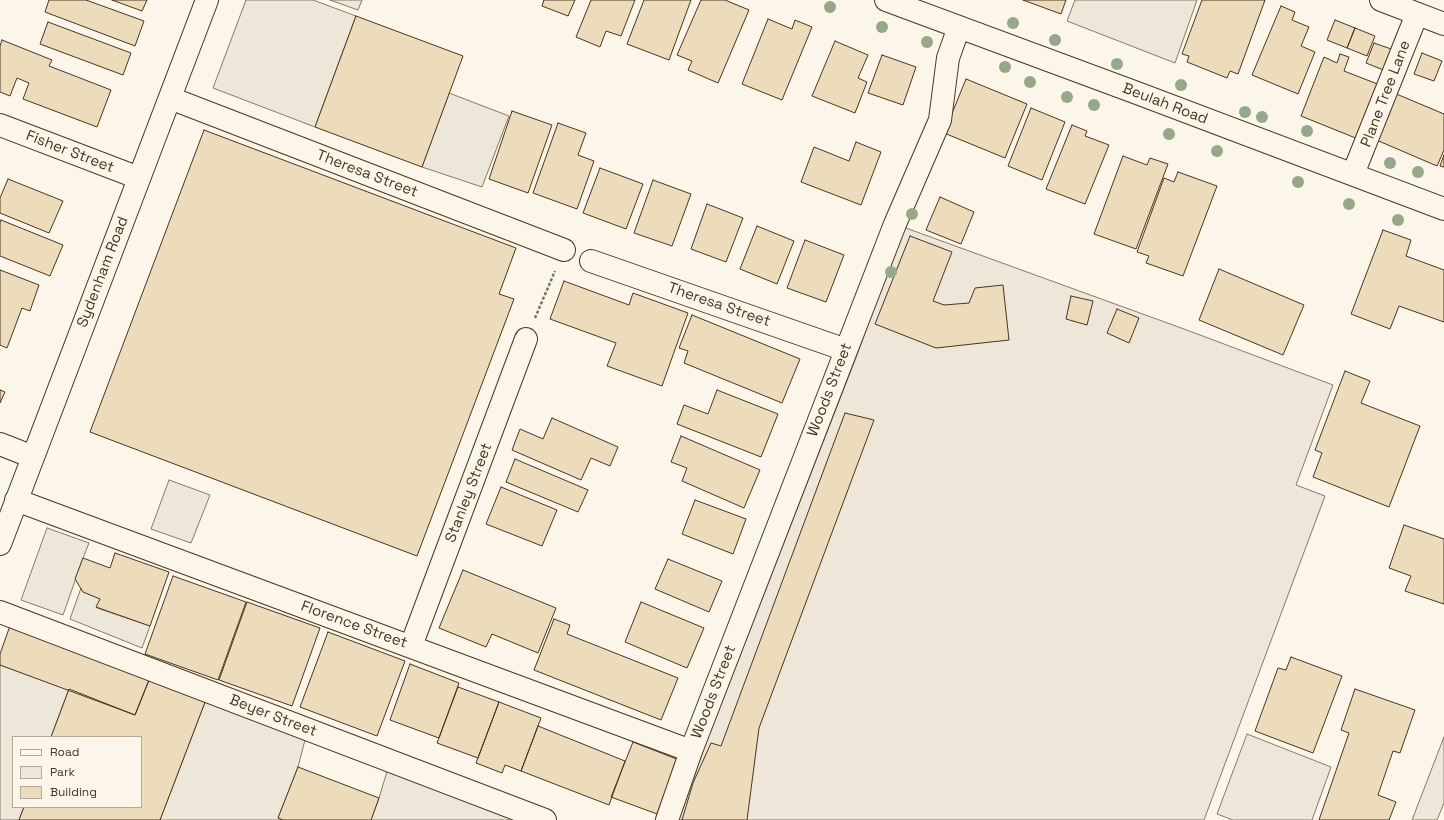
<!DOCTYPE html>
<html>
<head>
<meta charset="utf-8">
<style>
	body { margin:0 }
	#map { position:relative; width:1444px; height:820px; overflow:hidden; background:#fbf6e9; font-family:"Space Grotesk",sans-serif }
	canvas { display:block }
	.legend { position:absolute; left:12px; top:736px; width:130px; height:72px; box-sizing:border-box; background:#fbf6e9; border:1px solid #b4a999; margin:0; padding:5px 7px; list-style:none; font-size:12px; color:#4a3520 }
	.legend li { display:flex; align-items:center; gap:8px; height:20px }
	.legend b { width:20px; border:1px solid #b4a999 }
</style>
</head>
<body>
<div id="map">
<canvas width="1444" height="820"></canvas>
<ul class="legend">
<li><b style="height:5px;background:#fbf6e9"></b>Road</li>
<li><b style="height:11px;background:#ede6d9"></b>Park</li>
<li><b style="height:11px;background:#ecdcbc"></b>Building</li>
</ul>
</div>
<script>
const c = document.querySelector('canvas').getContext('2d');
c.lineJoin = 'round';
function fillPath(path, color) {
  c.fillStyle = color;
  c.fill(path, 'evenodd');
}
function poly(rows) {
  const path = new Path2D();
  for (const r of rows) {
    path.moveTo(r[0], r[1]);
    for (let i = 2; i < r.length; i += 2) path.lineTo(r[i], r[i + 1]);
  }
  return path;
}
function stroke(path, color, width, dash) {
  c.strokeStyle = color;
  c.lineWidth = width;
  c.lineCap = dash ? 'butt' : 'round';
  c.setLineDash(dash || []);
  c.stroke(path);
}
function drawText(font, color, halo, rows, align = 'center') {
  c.font = font + ' "Space Grotesk",sans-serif';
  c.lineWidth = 3;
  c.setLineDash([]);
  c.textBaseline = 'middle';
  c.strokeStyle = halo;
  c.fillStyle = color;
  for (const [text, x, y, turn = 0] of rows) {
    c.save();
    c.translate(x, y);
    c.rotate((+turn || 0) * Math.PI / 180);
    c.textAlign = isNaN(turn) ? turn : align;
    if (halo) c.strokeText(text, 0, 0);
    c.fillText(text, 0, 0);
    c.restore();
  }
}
const green = poly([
	[903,227,1184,329,1333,385,1296,485,1325,496,1204,820,676,820,857,355,903,227]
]);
fillPath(green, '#ede6d9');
stroke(green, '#887966', 1);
const parking = poly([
	[246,0,313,0,356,16,315,127,213,88,246,0],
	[330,0,362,0,358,10,330,0],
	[1075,0,1197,0,1175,63,1067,21,1075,0],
	[449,93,509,116,482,187,422,167,449,93],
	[169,480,210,495,191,543,151,529,169,480],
	[47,528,89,543,83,558,63,615,21,600,47,528],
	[81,588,100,599,97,608,150,626,142,648,70,619,81,588],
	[0,665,69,689,51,737,13,737,13,807,24,807,19,820,0,820,0,665],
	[207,697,306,736,298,767,278,818,283,820,160,820,207,697],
	[1247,734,1331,767,1312,820,1233,820,1217,814,1247,734],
	[1444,737,1444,803,1437,820,1412,820,1444,737],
	[388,768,520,820,371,820,379,798,388,768]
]);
fillPath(parking, '#ede7d9');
stroke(parking, '#887966', 1);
const building = poly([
	[49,0,86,0,144,21,135,46,45,12,49,0],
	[112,0,147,0,142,11,112,0],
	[544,0,575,0,568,16,542,6,544,0],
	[591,0,635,0,621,36,606,31,600,47,576,37,591,0],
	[644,0,691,0,669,60,627,44,644,0],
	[701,0,725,0,749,10,718,83,688,70,692,61,677,55,701,0],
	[1023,0,1066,0,1061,14,1023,0],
	[1202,0,1265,0,1238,74,1230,71,1227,78,1187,62,1189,56,1182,54,1202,0],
	[1281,6,1295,12,1292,20,1309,27,1301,46,1315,52,1298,94,1252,75,1281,6],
	[356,16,463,56,422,167,315,127,356,16],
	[768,19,792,29,795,20,812,27,782,100,742,84,768,19],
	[1335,20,1355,28,1347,48,1327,40,1335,20],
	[48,22,131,53,123,75,40,44,48,22],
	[1355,28,1375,36,1367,56,1347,48,1355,28],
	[2,40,52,60,49,66,111,90,97,127,23,99,29,83,17,78,10,96,0,92,0,46,2,40],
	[835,41,868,55,858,78,867,82,855,113,812,96,835,41],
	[1374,43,1394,50,1386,71,1366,63,1374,43],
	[1422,53,1442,61,1434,81,1414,74,1422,53],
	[1340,54,1349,57,1344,71,1380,85,1358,139,1301,116,1324,57,1337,63,1340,54],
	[882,55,916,67,903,105,868,93,882,55],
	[966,79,1027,104,1005,158,944,133,966,79],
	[1394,93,1444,114,1444,150,1437,166,1374,139,1394,93],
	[1031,108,1065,122,1042,180,1008,166,1031,108],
	[512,111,552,125,528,193,489,179,512,111],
	[558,123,586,133,578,155,594,161,577,209,533,193,558,123],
	[1072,125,1087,131,1085,136,1109,145,1085,204,1046,189,1072,125],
	[204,130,516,248,499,294,514,299,417,556,90,432,204,130],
	[856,142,881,152,861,205,801,182,814,147,849,161,856,142],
	[1444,155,1444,167,1440,166,1444,155],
	[1123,156,1147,165,1150,158,1168,164,1136,249,1094,234,1123,156],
	[600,168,643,184,626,229,583,213,600,168],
	[1178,172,1217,186,1183,276,1146,263,1149,256,1137,252,1164,178,1174,182,1178,172],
	[8,179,63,201,49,233,0,213,0,198,8,179],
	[653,180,691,194,672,246,634,233,653,180],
	[940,197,974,212,961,244,926,230,940,197],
	[707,204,743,218,726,262,691,249,707,204],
	[1,220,63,245,50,276,0,256,0,223,1,220],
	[757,226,794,241,777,284,740,269,757,226],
	[1383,230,1411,240,1406,256,1444,270,1444,322,1399,306,1390,329,1351,314,1383,230],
	[910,236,952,252,933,301,944,305,969,303,975,288,1003,285,1009,340,936,348,875,324,910,236],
	[805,240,844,255,826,302,787,288,805,240],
	[1219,269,1304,305,1283,355,1199,320,1219,269],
	[0,270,39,285,30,311,22,308,7,348,0,345,0,270],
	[564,281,629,305,633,293,688,313,662,386,607,366,616,343,550,319,564,281],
	[1071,296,1093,301,1087,325,1066,319,1071,296],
	[1117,309,1139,318,1129,343,1107,333,1117,309],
	[692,315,800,359,782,403,684,363,688,351,679,348,692,315],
	[1345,371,1370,381,1361,403,1420,426,1389,507,1313,477,1322,453,1315,450,1345,371],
	[0,390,5,392,0,403,0,390],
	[717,390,778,414,761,457,677,424,684,405,708,414,717,390],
	[845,413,874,420,759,728,747,820,682,820,693,783,711,743,721,746,845,413],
	[552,418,618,447,610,466,591,458,581,480,512,450,520,429,543,439,552,418],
	[681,436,760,470,744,508,682,481,687,468,671,462,681,436],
	[515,459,588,490,578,512,506,482,515,459],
	[501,487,557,510,542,546,486,524,501,487],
	[695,500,746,519,733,554,682,534,695,500],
	[1404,525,1444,539,1444,604,1405,591,1411,576,1389,568,1404,525],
	[115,553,169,572,150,626,96,607,100,599,83,592,75,579,83,558,110,568,115,553],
	[668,559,722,581,709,612,655,589,668,559],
	[463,570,556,608,538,653,492,634,486,647,439,628,463,570],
	[173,576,246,602,218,680,145,654,173,576],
	[247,602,320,628,292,706,219,680,247,602],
	[641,602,704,628,687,668,625,642,641,602],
	[554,619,570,625,567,634,678,678,661,720,534,670,554,619],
	[11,623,151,675,135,715,0,665,0,654,11,623],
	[328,632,405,661,377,736,300,707,328,632],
	[1291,657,1342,676,1313,753,1255,731,1278,668,1286,670,1291,657],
	[410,664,459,683,439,738,390,720,410,664],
	[151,675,207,697,160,820,19,820,24,807,141,807,141,737,51,737,69,689,135,715,151,675],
	[458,687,499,702,478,758,437,743,458,687],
	[1355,689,1415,710,1400,753,1393,751,1378,795,1396,802,1389,820,1319,820,1349,733,1341,730,1355,689],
	[499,702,541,718,521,771,505,765,502,773,476,763,499,702],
	[538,726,625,761,609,805,521,771,538,726],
	[633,742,679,760,657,814,611,797,633,742],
	[298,767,379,798,371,820,283,820,278,818,298,767]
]);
fillPath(building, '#ecdcbc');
stroke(building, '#4a3520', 1);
const minor = poly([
	[886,0,1137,93,1444,209],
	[1381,0,1444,24],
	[170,98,564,250],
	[0,125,139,178],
	[1353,174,1417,14],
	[591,261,846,350],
	[0,444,33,457],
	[16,500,691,751],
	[0,544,207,0],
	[0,612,545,820],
	[411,646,526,339],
	[667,820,691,751,895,224,940,120,948,58,959,27]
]);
stroke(minor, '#4a3520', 24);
stroke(poly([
	[535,318,555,271]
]), '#7f6f5c', 2.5, [3, 2]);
stroke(minor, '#fbf6e9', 22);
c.fillStyle = '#96a887';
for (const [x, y] of [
	[830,7],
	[1013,23],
	[882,27],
	[1055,40],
	[927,42],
	[1117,64],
	[1005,67],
	[1030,82],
	[1181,85],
	[1067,97],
	[1094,105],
	[1245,112],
	[1262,117],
	[1307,131],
	[1169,134],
	[1217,151],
	[1390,163],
	[1418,172],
	[1298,182],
	[1349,204],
	[912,214],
	[1398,220],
	[891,272]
]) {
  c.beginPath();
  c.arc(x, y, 6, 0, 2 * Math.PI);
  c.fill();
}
drawText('15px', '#4a3520', '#fbf6e9', [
	["Plane Tree Lane",1386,94,-69],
	["Beulah Road",1165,104,21],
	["Fisher Street",70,152,21],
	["Theresa Street",367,174,21],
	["Sydenham Road",103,272,-69],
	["Theresa Street",719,305,19],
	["Woods Street",830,390,-69],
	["Stanley Street",469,493,-69],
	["Florence Street",354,625,20],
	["Woods Street",714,692,-69],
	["Beyer Street",273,716,21]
]);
</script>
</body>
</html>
